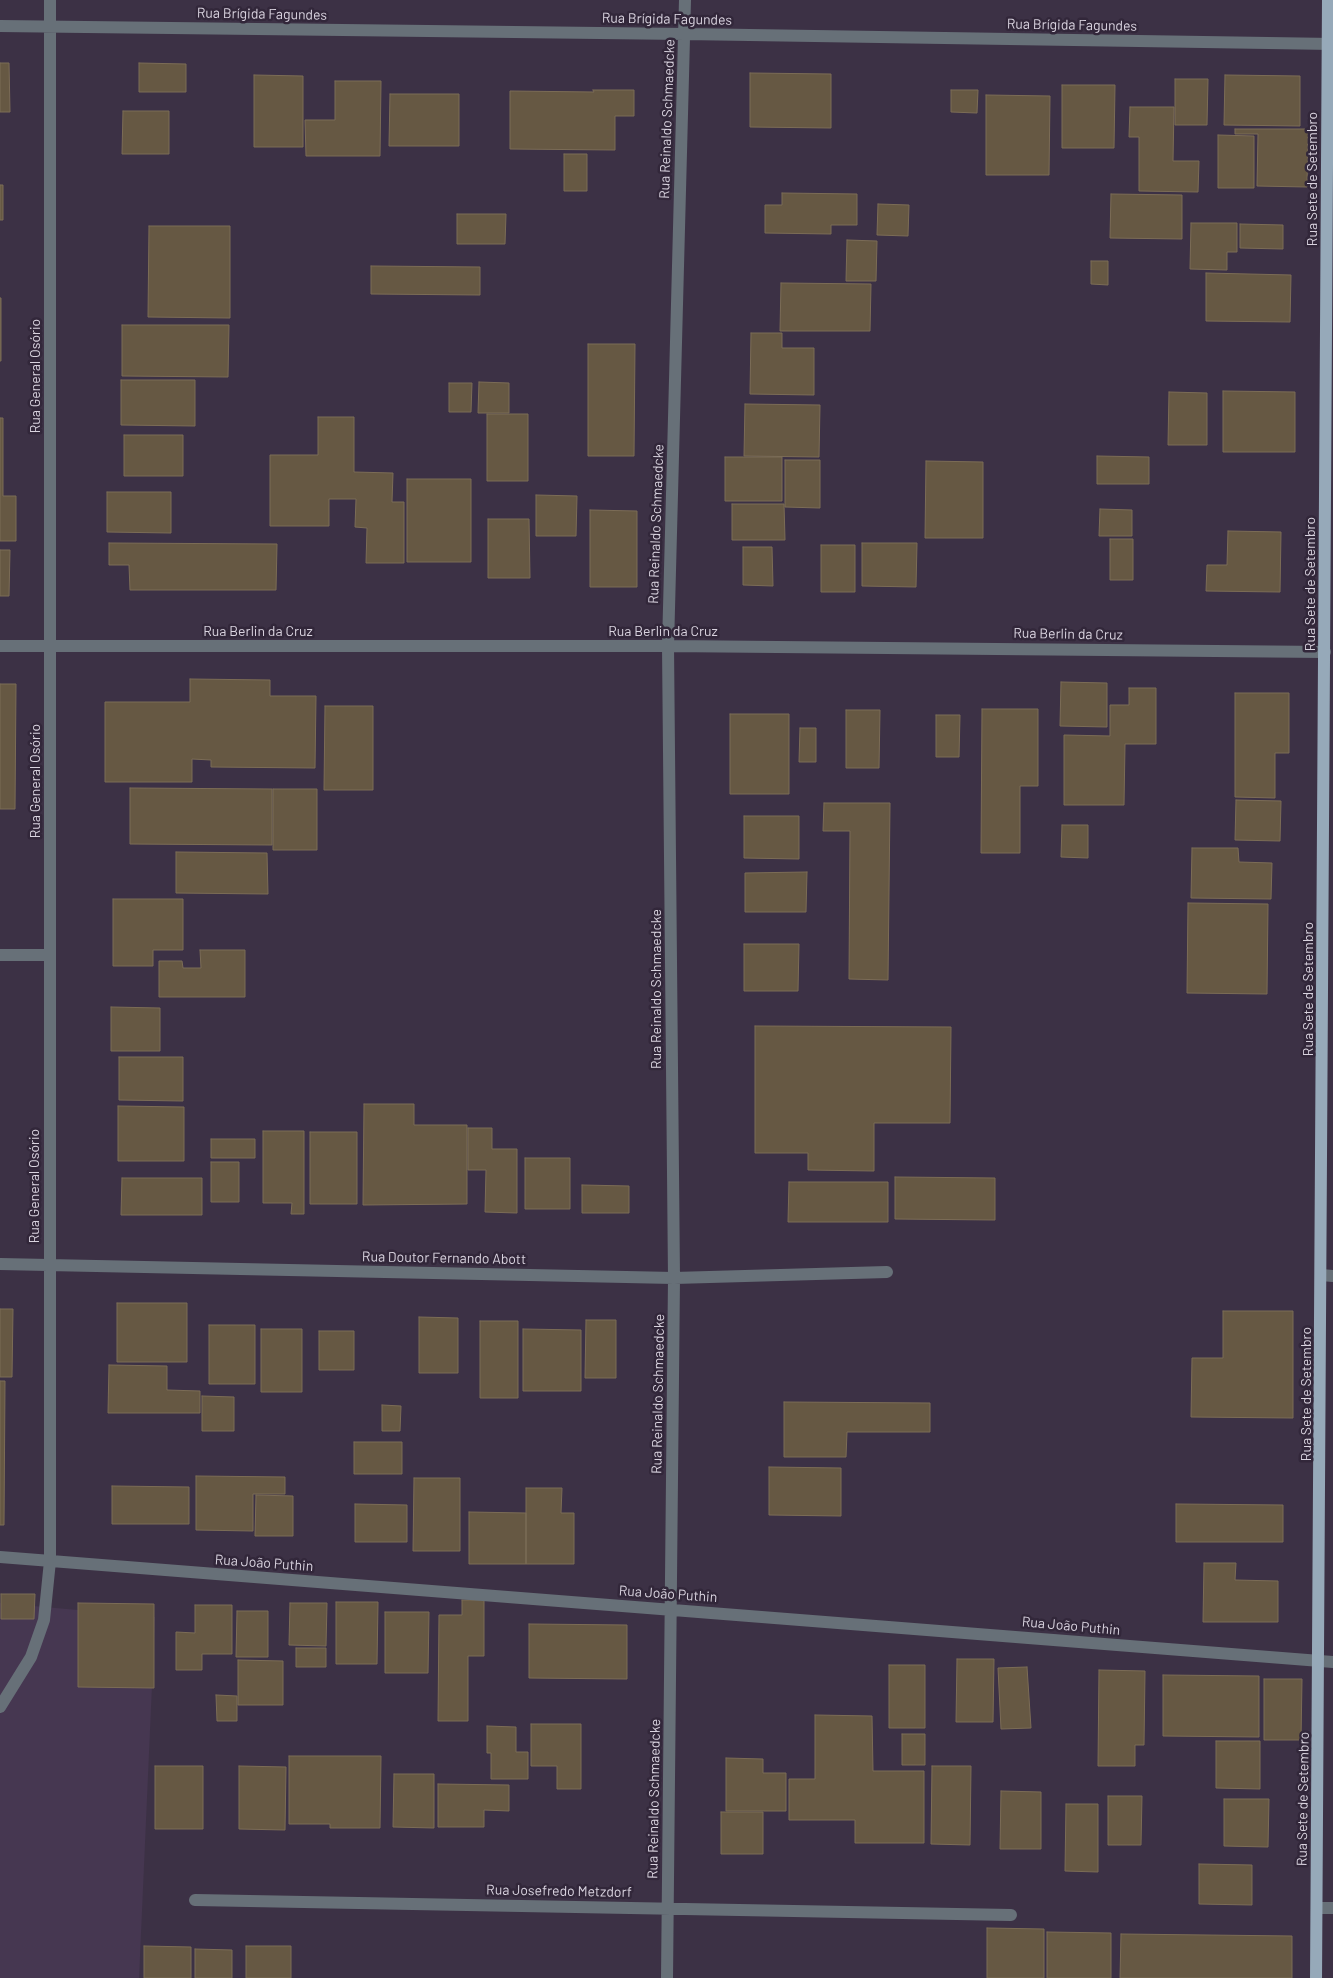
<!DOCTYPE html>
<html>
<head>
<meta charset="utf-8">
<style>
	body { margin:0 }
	canvas { display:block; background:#3c3145 }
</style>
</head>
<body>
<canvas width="1333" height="1978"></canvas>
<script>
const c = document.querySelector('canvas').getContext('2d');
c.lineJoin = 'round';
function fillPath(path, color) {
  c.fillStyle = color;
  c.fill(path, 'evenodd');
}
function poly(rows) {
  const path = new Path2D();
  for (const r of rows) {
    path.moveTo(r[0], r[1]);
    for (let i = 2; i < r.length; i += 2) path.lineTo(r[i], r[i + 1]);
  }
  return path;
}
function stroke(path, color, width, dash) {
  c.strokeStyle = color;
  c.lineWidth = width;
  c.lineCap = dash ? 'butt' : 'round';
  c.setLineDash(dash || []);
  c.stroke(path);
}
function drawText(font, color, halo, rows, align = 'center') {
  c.font = font + ' Barlow,sans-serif';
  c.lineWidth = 5;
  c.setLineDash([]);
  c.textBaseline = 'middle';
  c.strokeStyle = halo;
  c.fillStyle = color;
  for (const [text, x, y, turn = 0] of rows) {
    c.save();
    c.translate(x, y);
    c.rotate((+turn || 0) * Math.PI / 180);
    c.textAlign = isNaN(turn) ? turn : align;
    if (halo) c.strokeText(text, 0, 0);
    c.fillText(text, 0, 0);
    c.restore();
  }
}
fillPath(poly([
	[0,1603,155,1617,139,1978,0,1978]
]), '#463751');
const building = poly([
	[0,63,9,63,10,112,0,112,0,63],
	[139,63,186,64,186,92,139,92,139,63],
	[750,73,831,74,831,128,750,127,750,73],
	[254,75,303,76,303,147,254,147,254,75],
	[1225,75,1300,76,1300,126,1224,125,1225,75],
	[1175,79,1208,79,1207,125,1175,125,1175,79],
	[335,81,381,81,380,156,306,156,305,120,335,120,335,81],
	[1062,85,1115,85,1114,148,1062,148,1062,85],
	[593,90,634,90,634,116,615,116,615,150,510,149,510,91,594,92,593,90],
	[951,90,978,90,977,113,951,112,951,90],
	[390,94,459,94,459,146,389,146,390,94],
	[986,95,1050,96,1049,175,986,175,986,95],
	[1130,107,1174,107,1173,161,1199,161,1198,192,1139,191,1139,137,1129,137,1130,107],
	[123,111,169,111,169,154,122,154,123,111],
	[1235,129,1308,129,1307,187,1257,186,1258,134,1235,134,1235,129],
	[1218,135,1254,136,1254,188,1218,188,1218,135],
	[564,154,587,154,587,191,564,191,564,154],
	[0,185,3,185,3,220,0,220,0,185],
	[782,193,857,194,857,225,831,225,831,234,765,233,765,205,782,205,782,193],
	[1111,194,1182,195,1182,239,1110,238,1111,194],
	[878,204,909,205,908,236,877,235,878,204],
	[457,214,506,214,505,244,457,244,457,214],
	[1191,223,1237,223,1237,252,1227,252,1227,270,1190,269,1191,223],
	[1240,224,1283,225,1283,249,1240,248,1240,224],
	[149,226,230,226,230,318,148,317,149,226],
	[847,240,877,241,876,281,846,281,847,240],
	[1091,261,1108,261,1108,285,1091,284,1091,261],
	[371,266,480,267,480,295,371,294,371,266],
	[1206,273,1291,275,1290,322,1206,321,1206,273],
	[781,283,871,284,870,331,780,331,781,283],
	[0,298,1,298,1,361,0,361,0,298],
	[122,325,229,325,228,377,122,376,122,325],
	[751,333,782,333,782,348,814,348,814,395,750,394,751,333],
	[588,344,635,344,634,456,588,456,588,344],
	[121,380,195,380,195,426,121,425,121,380],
	[479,382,509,383,509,413,478,413,479,382],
	[449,383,472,383,471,412,449,412,449,383],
	[1223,391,1295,392,1295,452,1223,452,1223,391],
	[1169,392,1207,393,1207,445,1168,445,1169,392],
	[745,404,820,405,819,457,744,456,745,404],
	[487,414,528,414,528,481,487,481,487,414],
	[318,417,354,417,354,472,393,473,392,502,404,502,404,563,366,563,367,528,355,527,356,499,329,499,329,526,270,526,270,455,318,455,318,417],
	[0,418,3,418,3,496,16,496,16,541,0,541,0,418],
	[124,435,183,435,183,476,124,476,124,435],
	[1097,456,1149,457,1149,484,1097,484,1097,456],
	[725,457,782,457,782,501,725,501,725,457],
	[785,460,820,460,820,508,785,507,785,460],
	[926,461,983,462,983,538,925,538,926,461],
	[407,479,471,479,471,562,407,562,407,479],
	[107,492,171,492,171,533,107,532,107,492],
	[536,495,577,496,576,536,536,536,536,495],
	[732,504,784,504,785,540,732,540,732,504],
	[1100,509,1132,510,1132,536,1099,536,1100,509],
	[590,510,637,511,637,587,590,587,590,510],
	[488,519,529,519,530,578,488,578,488,519],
	[1228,531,1281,532,1280,592,1206,591,1207,565,1227,565,1228,531],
	[1110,539,1133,539,1133,580,1110,580,1110,539],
	[109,543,277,544,276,590,130,590,129,565,109,565,109,543],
	[862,543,917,543,916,587,862,586,862,543],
	[821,545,855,545,855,592,821,592,821,545],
	[743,547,772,547,773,586,743,585,743,547],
	[0,550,10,550,9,596,0,596,0,550],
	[190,679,270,680,270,696,316,696,315,768,211,767,211,760,192,759,192,782,105,782,105,702,190,702,190,679],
	[1061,682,1107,683,1107,727,1060,726,1061,682],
	[0,684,16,684,15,809,0,809,0,684],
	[1129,688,1156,688,1156,744,1125,744,1124,805,1064,805,1064,735,1110,736,1110,705,1129,705,1129,688],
	[1235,693,1289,693,1289,753,1275,753,1275,798,1235,797,1235,693],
	[325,706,373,706,373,790,324,790,325,706],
	[982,709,1038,709,1038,786,1020,786,1020,853,981,853,982,709],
	[846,710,880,710,879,768,846,768,846,710],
	[730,714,789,714,789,794,730,794,730,714],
	[936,715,960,715,959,757,936,757,936,715],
	[800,728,816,728,816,762,799,762,800,728],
	[130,788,272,789,272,845,130,844,130,788],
	[273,789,317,789,317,850,273,850,273,789],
	[1236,800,1281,801,1280,841,1235,840,1236,800],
	[824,803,890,803,888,980,849,979,850,831,823,831,824,803],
	[744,816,799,816,799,859,744,858,744,816],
	[1062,825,1088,825,1088,858,1061,857,1062,825],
	[1192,848,1238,848,1239,862,1272,863,1271,899,1191,898,1192,848],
	[176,852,267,853,268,894,176,893,176,852],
	[807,872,806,912,745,912,745,873,807,872],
	[113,899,183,899,183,950,153,950,153,966,113,966,113,899],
	[1188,903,1268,904,1267,994,1187,993,1188,903],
	[744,944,799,944,798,991,744,991,744,944],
	[200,950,245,950,245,997,159,997,159,961,182,961,183,968,201,968,200,950],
	[111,1007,160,1008,160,1051,111,1051,111,1007],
	[755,1026,951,1027,950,1123,874,1123,874,1171,808,1170,808,1153,755,1153,755,1026],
	[119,1057,183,1057,183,1101,119,1100,119,1057],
	[364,1104,414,1104,414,1125,467,1125,467,1204,363,1205,364,1104],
	[118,1106,184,1107,184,1161,118,1161,118,1106],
	[468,1128,492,1128,492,1149,517,1149,517,1213,485,1212,486,1170,468,1170,468,1128],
	[263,1131,304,1131,304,1214,291,1214,292,1203,263,1203,263,1131],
	[310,1132,357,1132,357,1204,310,1204,310,1132],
	[211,1139,255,1139,255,1158,211,1158,211,1139],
	[525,1158,570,1158,570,1209,525,1209,525,1158],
	[211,1162,239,1162,239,1202,211,1202,211,1162],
	[895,1177,995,1178,995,1220,895,1219,895,1177],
	[122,1178,202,1178,202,1215,121,1215,122,1178],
	[789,1182,888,1182,888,1222,788,1222,789,1182],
	[582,1185,629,1186,629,1213,582,1213,582,1185],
	[117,1303,187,1303,187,1362,117,1362,117,1303],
	[0,1309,13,1309,12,1377,0,1377,0,1309],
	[1223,1311,1293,1311,1293,1418,1191,1417,1192,1358,1223,1358,1223,1311],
	[419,1317,458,1318,458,1373,419,1373,419,1317],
	[586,1320,616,1320,616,1378,585,1378,586,1320],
	[480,1321,518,1321,518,1398,480,1398,480,1321],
	[209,1325,255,1325,255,1384,209,1384,209,1325],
	[261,1329,302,1329,302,1392,261,1392,261,1329],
	[523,1329,581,1330,581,1391,523,1391,523,1329],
	[319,1331,354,1331,354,1370,319,1370,319,1331],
	[109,1365,167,1366,167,1390,200,1391,200,1413,108,1413,109,1365],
	[0,1381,5,1381,4,1525,0,1525,0,1381],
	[202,1396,234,1397,234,1431,202,1431,202,1396],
	[784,1402,930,1403,930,1432,847,1432,846,1457,784,1457,784,1402],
	[382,1405,401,1406,400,1431,382,1431,382,1405],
	[354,1442,402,1442,402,1474,354,1474,354,1442],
	[769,1467,841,1468,841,1516,769,1515,769,1467],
	[196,1476,285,1477,285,1494,253,1494,253,1531,196,1530,196,1476],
	[414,1478,460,1478,460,1551,413,1551,414,1478],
	[112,1486,189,1487,189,1524,112,1524,112,1486],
	[526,1488,562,1488,561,1513,574,1513,574,1564,526,1564,526,1488],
	[256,1495,293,1496,293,1536,255,1536,256,1495],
	[355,1504,407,1505,407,1542,355,1542,355,1504],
	[1176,1504,1283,1505,1283,1542,1176,1542,1176,1504],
	[469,1512,526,1513,526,1564,469,1564,469,1512],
	[1204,1563,1236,1563,1235,1580,1278,1581,1278,1622,1203,1622,1204,1563],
	[1,1594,35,1594,34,1619,1,1619,1,1594],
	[462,1600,484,1600,484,1656,468,1656,468,1721,438,1721,439,1615,462,1615,462,1600],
	[336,1602,378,1602,377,1664,336,1664,336,1602],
	[78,1603,154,1604,154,1688,78,1687,78,1603],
	[290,1603,327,1603,326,1646,289,1645,290,1603],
	[195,1605,232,1605,232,1654,202,1654,202,1670,176,1670,176,1632,195,1633,195,1605],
	[237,1611,268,1611,268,1657,236,1657,237,1611],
	[385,1612,429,1612,428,1673,385,1673,385,1612],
	[529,1624,627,1625,627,1679,529,1678,529,1624],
	[296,1648,326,1648,326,1667,296,1667,296,1648],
	[957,1659,994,1659,993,1722,956,1722,957,1659],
	[238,1660,283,1661,283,1705,238,1705,238,1660],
	[889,1665,925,1665,925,1728,889,1728,889,1665],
	[1027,1667,1031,1728,1001,1729,998,1668,1027,1667],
	[1099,1670,1145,1671,1144,1745,1135,1745,1135,1766,1098,1766,1099,1670],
	[1163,1675,1259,1676,1259,1737,1163,1736,1163,1675],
	[1264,1679,1302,1679,1301,1740,1264,1740,1264,1679],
	[216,1695,237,1696,237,1721,217,1721,216,1695],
	[815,1715,872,1716,873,1771,924,1771,924,1843,855,1843,855,1820,789,1820,789,1779,815,1779,815,1715],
	[531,1724,581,1724,581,1789,557,1789,557,1766,531,1766,531,1724],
	[487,1726,516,1727,516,1752,528,1752,528,1779,491,1779,491,1753,487,1753,487,1726],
	[902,1734,925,1734,925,1765,902,1765,902,1734],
	[1216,1741,1260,1741,1260,1789,1216,1788,1216,1741],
	[289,1756,381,1756,380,1828,330,1828,330,1824,289,1824,289,1756],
	[726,1758,763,1759,763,1773,786,1773,786,1811,726,1811,726,1758],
	[155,1766,203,1766,203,1829,155,1829,155,1766],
	[239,1766,286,1767,285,1830,239,1829,239,1766],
	[932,1766,971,1766,970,1845,931,1844,932,1766],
	[394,1774,434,1774,434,1828,393,1827,394,1774],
	[438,1784,509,1785,509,1811,484,1810,484,1827,438,1827,438,1784],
	[1001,1791,1041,1792,1041,1849,1000,1849,1001,1791],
	[1108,1796,1142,1796,1141,1845,1108,1845,1108,1796],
	[1224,1799,1269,1799,1268,1847,1224,1846,1224,1799],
	[1066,1804,1098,1804,1098,1872,1065,1871,1066,1804],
	[721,1812,763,1812,763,1854,721,1854,721,1812],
	[1199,1864,1252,1865,1252,1905,1199,1904,1199,1864],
	[987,1928,1044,1929,1044,1978,987,1978,987,1928],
	[1047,1932,1111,1933,1111,1978,1047,1978,1047,1932],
	[1121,1934,1292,1936,1292,1978,1120,1978,1121,1934],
	[144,1946,191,1947,191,1978,144,1978,144,1946],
	[246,1946,291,1946,291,1978,246,1978,246,1946],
	[195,1949,232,1950,232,1978,195,1978,195,1949]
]);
fillPath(building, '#665843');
stroke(building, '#7b6c56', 1);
stroke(poly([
	[0,26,685,34,1333,44],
	[0,646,668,646,1325,652],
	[0,955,50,955],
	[0,1264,674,1278,887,1272],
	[1321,1275,1333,1276],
	[0,1557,1333,1662],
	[0,1707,31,1657,44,1620,50,1561,50,0],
	[195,1900,1011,1915],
	[1317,1908,1333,1908],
	[667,1978,674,1278,668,646,685,0]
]), '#677078', 12);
stroke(poly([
	[1316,1978,1328,0]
]), '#96a9b9', 12);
drawText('14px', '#d9d3df', '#32273a', [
	["Rua Brígida Fagundes",262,14,1],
	["Rua Brígida Fagundes",667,19,1],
	["Rua Brígida Fagundes",1072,25,1],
	["Rua Reinaldo Schmaedcke",667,119,-88],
	["Rua Sete de Setembro",1312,179,-90],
	["Rua General Osório",35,376,-90],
	["Rua Reinaldo Schmaedcke",656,524,-88],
	["Rua Sete de Setembro",1310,584,-90],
	["Rua Berlin da Cruz",258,631],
	["Rua Berlin da Cruz",663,631],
	["Rua Berlin da Cruz",1068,634,1],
	["Rua General Osório",35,781,-90],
	["Rua Reinaldo Schmaedcke",656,989,-90],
	["Rua Sete de Setembro",1308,989,-90],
	["Rua General Osório",34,1186,-90],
	["Rua Doutor Fernando Abott",444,1258,1],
	["Rua Reinaldo Schmaedcke",658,1394,-89],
	["Rua Sete de Setembro",1306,1394,-90],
	["Rua João Puthin",264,1563,4],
	["Rua João Puthin",668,1594,4],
	["Rua João Puthin",1071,1626,5],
	["Rua Reinaldo Schmaedcke",654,1799,-89],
	["Rua Sete de Setembro",1303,1799,-89],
	["Rua Josefredo Metzdorf",559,1891,1]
]);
</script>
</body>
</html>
